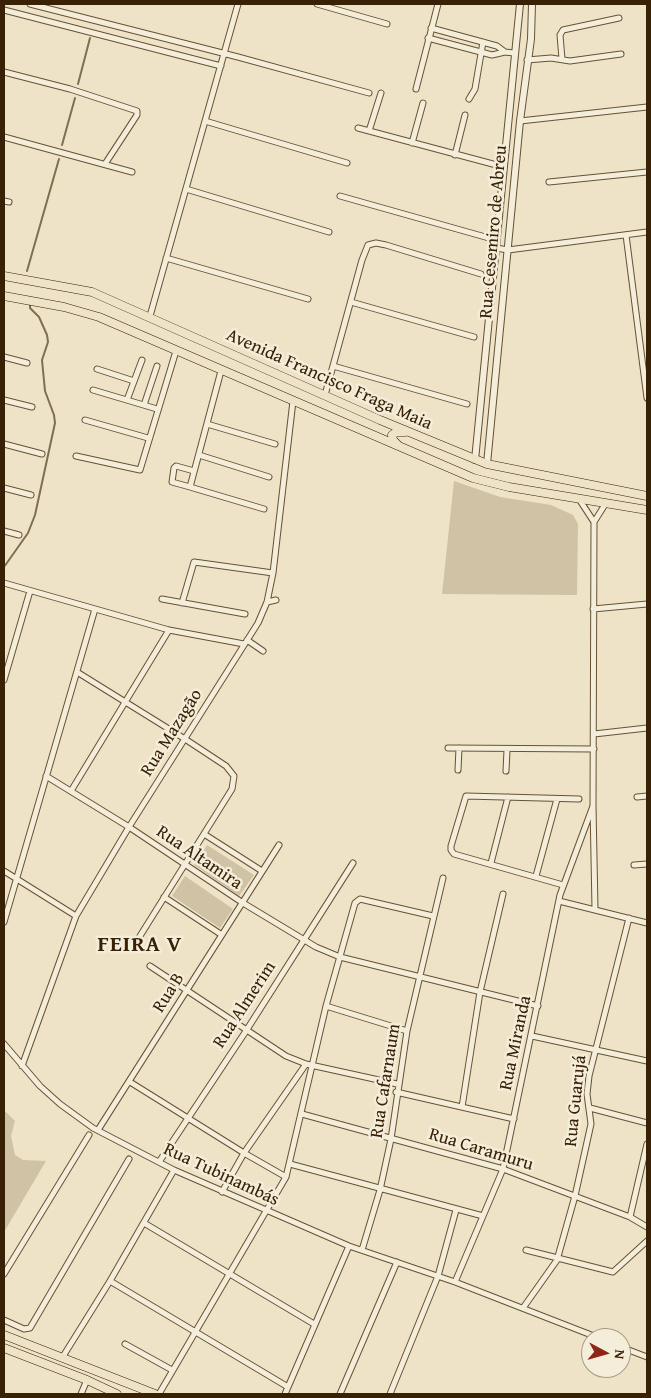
<!DOCTYPE html>
<html>
<head>
<meta charset="utf-8">
<style>
	body { margin:0 }
	#map { position:relative; width:651px; height:1398px; overflow:hidden; background:#eee3c6; font-family:"Gentium Book Plus",serif }
	canvas { display:block }
	.frame { position:absolute; inset:0; border:5px solid #392105; pointer-events:none }
	.north { position:absolute; left:581px; top:1328px; width:50px; height:50px; box-sizing:border-box; background:#f4edda; border:1px solid #a99b85; border-radius:50%; rotate:96deg; font-size:14px; font-weight:700; line-height:20px; text-align:center; color:#392105 }
	.north::after { content:''; display:block; margin:auto; width:18px; height:22px; background:#8f2418; clip-path:polygon(50% 0,100% 100%,50% 72%,0 100%) }
</style>
</head>
<body>
<div id="map">
<canvas width="651" height="1398"></canvas>
<div class="frame"></div>
<div class="north">N</div>
</div>
<script>
const c = document.querySelector('canvas').getContext('2d');
c.lineJoin = 'round';
function fillPath(path, color) {
  c.fillStyle = color;
  c.fill(path, 'evenodd');
}
function poly(rows) {
  const path = new Path2D();
  for (const r of rows) {
    path.moveTo(r[0], r[1]);
    for (let i = 2; i < r.length; i += 2) path.lineTo(r[i], r[i + 1]);
  }
  return path;
}
function stroke(path, color, width, dash) {
  c.strokeStyle = color;
  c.lineWidth = width;
  c.lineCap = dash ? 'butt' : 'round';
  c.setLineDash(dash || []);
  c.stroke(path);
}
function drawText(font, color, halo, rows, align = 'center') {
  c.font = font + ' "Gentium Book Plus",serif';
  c.lineWidth = 5;
  c.setLineDash([]);
  c.textBaseline = 'middle';
  c.strokeStyle = halo;
  c.fillStyle = color;
  for (const [text, x, y, turn = 0] of rows) {
    c.save();
    c.translate(x, y);
    c.rotate((+turn || 0) * Math.PI / 180);
    c.textAlign = isNaN(turn) ? turn : align;
    if (halo) c.strokeText(text, 0, 0);
    c.fillText(text, 0, 0);
    c.restore();
  }
}
fillPath(poly([
	[454,481,500,497,551,505,573,515,578,524,577,595,442,594],
	[207,845,254,875,239,896,194,865],
	[185,876,233,909,220,928,172,896],
	[4,1110,15,1121,11,1136,15,1155,23,1160,46,1161,4,1232]
]), '#cfc2a5');
stroke(poly([
	[78,84,90,38],
	[62,145,75,98],
	[27,271,59,159],
	[4,567,28,533,35,515,55,423,54,415,45,391,42,360,48,342,47,335,39,317,30,308,30,304]
]), '#806e51', 2);
const minor = poly([
	[30,4,238,57,369,93],
	[317,4,387,24],
	[4,10,221,66],
	[431,28,497,46,505,52],
	[428,38,492,55,505,52,514,53],
	[562,59,560,35,563,30,619,18],
	[527,60,551,58,570,61,621,54],
	[4,72,70,89,137,111,137,115,105,164],
	[416,89,438,4],
	[469,99,475,89,483,42],
	[205,121,347,163],
	[520,121,647,107],
	[358,128,504,167],
	[369,131,381,93],
	[4,137,132,172],
	[412,143,423,103],
	[455,155,465,115],
	[549,182,647,172],
	[186,189,329,232],
	[340,196,496,240],
	[4,201,9,202],
	[626,235,647,398],
	[496,248,508,250,647,232],
	[166,258,308,299],
	[351,302,474,337],
	[150,316,238,4],
	[4,357,27,363],
	[333,366,467,404],
	[97,369,134,381],
	[221,371,190,487,264,509],
	[93,390,157,409],
	[325,395,362,260,368,245,376,243,386,245,481,274],
	[4,400,32,407],
	[127,400,142,360],
	[144,405,157,366],
	[85,420,148,438],
	[207,424,275,444],
	[4,444,42,454],
	[199,455,269,477],
	[76,456,140,470,176,351],
	[190,487,172,482,174,468,176,466,194,471],
	[4,488,31,495],
	[579,499,594,522],
	[4,531,19,535],
	[4,583,169,630,244,644],
	[162,599,245,614],
	[267,602,276,600],
	[182,603,194,562,273,573],
	[593,609,647,604],
	[247,640,263,651],
	[77,672,185,739,226,766,234,776,232,789,140,936],
	[4,680,30,591],
	[594,734,647,728],
	[448,748,594,749],
	[458,770,459,748],
	[506,771,507,750],
	[46,776,129,827,243,903,316,947,340,957,538,1006],
	[71,791,169,630],
	[637,797,647,796],
	[204,834,262,871],
	[491,863,508,797],
	[634,865,647,864],
	[4,871,76,916],
	[536,876,557,799],
	[563,885,454,854,451,850,451,846,466,796,579,799],
	[164,897,222,935],
	[559,901,647,923],
	[595,909,593,806,594,522,606,503],
	[4,922,95,609],
	[150,966,286,1056,306,1064,397,1084],
	[326,1006,407,1031],
	[532,1036,647,1061],
	[4,1044,40,1086,60,1104,93,1128,174,1170,349,1246,455,1282,599,1338],
	[22,1066,76,916,129,827,258,623,267,602,273,573,293,401],
	[130,1082,244,1153,286,1177],
	[396,1092,514,1119],
	[462,1107,480,992,503,894],
	[590,1108,647,1123],
	[302,1114,503,1169,630,1217,647,1227],
	[98,1130,279,845],
	[159,1162,246,1031,353,863],
	[290,1164,483,1216],
	[222,1192,244,1153,306,1064],
	[630,1217,647,1144],
	[144,1223,314,1324],
	[362,1250,380,1190,391,1139,407,1031,443,878],
	[526,1250,613,1272,647,1241],
	[4,1274,89,1135],
	[110,1281,288,1387],
	[455,1282,503,1169,560,895,593,806],
	[523,1308,557,1260,575,1196,591,1124,587,1094,589,1076,629,918],
	[4,1320,24,1329,30,1328,129,1159],
	[125,1344,172,1370],
	[621,1347,647,1357],
	[62,1358,110,1281,174,1170],
	[81,1394,87,1380],
	[159,1394,286,1177,326,1006,355,903,360,899,433,916],
	[285,1394,349,1246],
	[340,1394,397,1262],
	[390,1394,438,1276,456,1210]
]);
const tertiary = poly([
	[475,460,520,4],
	[487,464,520,121,531,39,532,4]
]);
const primary = poly([
	[4,276,92,292,380,420,487,464,647,496],
	[4,296,64,307,99,317,473,478,509,487,647,510],
	[398,445,393,440,392,435,396,432,405,432],
	[4,1335,155,1394],
	[4,1348,87,1380,117,1394]
]);
stroke(minor, '#665235', 7);
stroke(tertiary, '#665235', 8);
stroke(primary, '#392105', 9);
stroke(minor, '#f4edda', 5);
stroke(tertiary, '#f4edda', 6);
stroke(primary, '#eee3c6', 8);
drawText('18px', '#392105', '#f4edda', [
	["Rua Cesemiro de Abreu",494,232,-85],
	["Avenida Francisco Fraga Maia",329,380,24],
	["Rua Mazagão",172,733,-58],
	["Rua Altamira",199,858,34],
	["Rua B",169,993,-58],
	["Rua Almerim",245,1005,-57],
	["Rua Miranda",516,1043,-78],
	["Rua Cafarnaum",386,1081,-81],
	["Rua Guarujá",576,1101,-84],
	["Rua Caramuru",481,1150,17],
	["Rua Tubinambás",221,1175,25]
]);
c.letterSpacing = '1px';
drawText('bold 22px', '#392105', '#f4edda', [
	["FEIRA V",140,945]
]);
c.letterSpacing = '0px';
</script>
</body>
</html>
